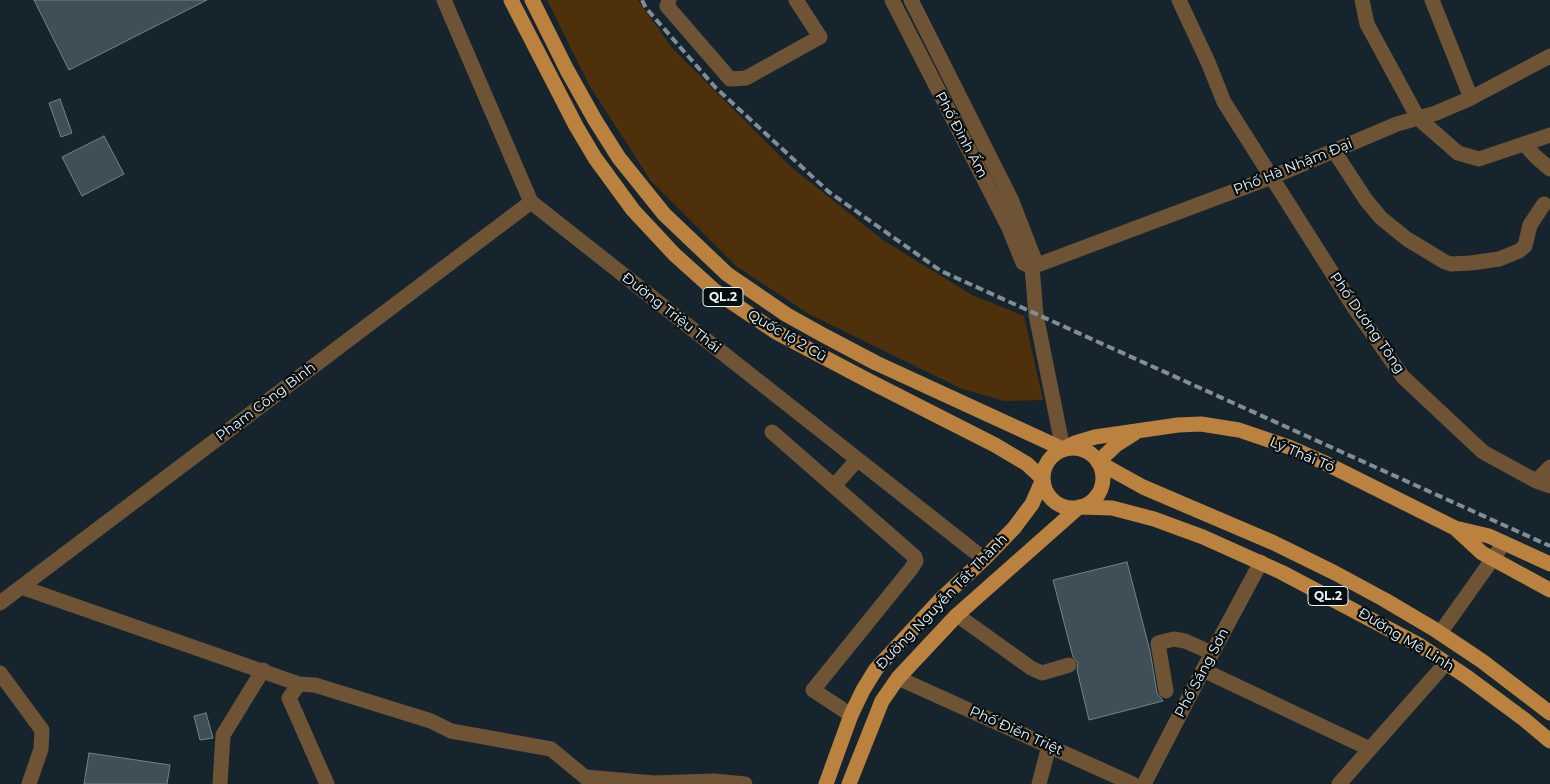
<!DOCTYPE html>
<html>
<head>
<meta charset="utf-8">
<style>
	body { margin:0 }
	canvas { display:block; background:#16252d }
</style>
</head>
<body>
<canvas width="1550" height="784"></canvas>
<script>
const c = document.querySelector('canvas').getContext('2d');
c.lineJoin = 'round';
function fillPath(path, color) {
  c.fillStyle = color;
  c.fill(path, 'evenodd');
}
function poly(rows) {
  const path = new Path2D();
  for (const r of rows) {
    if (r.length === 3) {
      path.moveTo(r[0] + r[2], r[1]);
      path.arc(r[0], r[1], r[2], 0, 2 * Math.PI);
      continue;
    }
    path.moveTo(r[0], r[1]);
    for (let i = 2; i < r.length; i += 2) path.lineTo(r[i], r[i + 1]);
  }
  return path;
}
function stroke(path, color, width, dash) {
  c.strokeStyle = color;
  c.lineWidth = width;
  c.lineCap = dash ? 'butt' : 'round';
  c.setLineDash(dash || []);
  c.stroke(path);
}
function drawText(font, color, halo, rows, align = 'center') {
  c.font = font + ' Montserrat,sans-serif';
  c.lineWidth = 4.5;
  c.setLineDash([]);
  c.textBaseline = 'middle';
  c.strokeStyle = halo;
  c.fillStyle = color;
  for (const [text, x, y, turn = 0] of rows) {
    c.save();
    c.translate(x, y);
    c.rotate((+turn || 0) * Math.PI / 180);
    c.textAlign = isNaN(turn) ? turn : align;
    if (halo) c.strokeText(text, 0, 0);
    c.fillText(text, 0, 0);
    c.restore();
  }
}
fillPath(poly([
	[547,0,638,0,672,48,791,167,883,240,972,295,1024,316,1043,400,1004,401,960,388,809,314,736,266,651,181,589,85]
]), '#4e300b');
const building = poly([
	[34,0,207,0,69,70,34,0],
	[60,99,72,133,61,137,49,103,60,99],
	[104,136,124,174,82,196,62,157,104,136],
	[1127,562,1150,651,1157,693,1163,701,1089,720,1077,670,1078,663,1073,657,1053,580,1127,562],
	[206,713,213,738,200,740,194,716,206,713],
	[89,753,170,765,167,784,84,784,89,753]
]);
fillPath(building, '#3e4f57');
stroke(building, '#70828b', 1);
stroke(poly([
	[444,0,531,202,984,559],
	[669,0,667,6,730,79,746,78,820,37,796,0],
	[892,0,1008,226,1023,263,1032,267],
	[911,0,1011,199,1034,258,1032,267,1036,315,1063,449],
	[1179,0,1208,62,1224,102,1355,309,1403,377,1483,452,1536,481,1550,486],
	[1362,0,1367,24,1418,118,1458,153,1479,159,1550,135],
	[1432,0,1471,98],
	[1524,144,1536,157,1550,169],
	[1334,151,1366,200,1381,218,1407,239,1445,262,1451,264,1471,263,1499,259,1519,251,1525,246,1530,225,1544,204],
	[1032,267,1272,177,1397,124,1436,113,1471,98,1550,56],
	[772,432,915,557,916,561,911,569,813,690,851,715],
	[1536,481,1550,467],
	[834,486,857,460],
	[21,587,299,684],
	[0,603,531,202],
	[957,615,1031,668,1042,673,1069,665],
	[1440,633,1504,543],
	[1203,670,1370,749],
	[0,673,42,730,41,749,29,784],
	[898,678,1133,784],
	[1166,691,1158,643,1174,639,1185,641,1212,653],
	[220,784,223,735,263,670],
	[327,784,289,698,299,684,315,685,431,721,451,731,551,749,585,777,654,783,714,781,745,784],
	[1039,784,1049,746],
	[1144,784,1203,670,1261,562],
	[1339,784,1446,663]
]), '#6f5335', 15);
stroke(poly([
	[511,0,576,126,595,158,633,210,674,254,715,291,776,332,869,381,995,445,1027,464,1043,479,1032,504,1014,528,984,559,940,600,876,669,863,690,851,715,826,784],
	[532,0,567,70,595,120,619,158,664,214,727,274,787,315,823,335,876,363,1063,449,1075,443,1095,437,1178,425,1201,424,1239,430,1289,447,1323,462,1455,528,1489,536,1550,564],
	[1135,433,1116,445,1098,462,1143,487,1274,543,1335,573,1385,600,1434,629,1482,661,1550,713],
	[1073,478,30],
	[1456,529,1482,553,1550,590],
	[849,784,882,701,898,678,957,615,1079,507,1112,508,1154,519,1203,537,1281,572,1419,645,1467,677,1525,720,1550,741]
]), '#bb813e', 15);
stroke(poly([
	[642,0,646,8,715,87,829,192,941,271,1550,546]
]), '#818e94', 4, [8, 4]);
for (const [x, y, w] of [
	[723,297,40],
	[1328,596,40]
]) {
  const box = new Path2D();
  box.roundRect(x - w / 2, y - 9.5, w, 19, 4);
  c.fillStyle = '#070e11';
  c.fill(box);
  stroke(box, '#eaf4f9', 1);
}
drawText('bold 12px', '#eaf4f9', null, [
	["QL.2",723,297],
	["QL.2",1328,596]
]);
drawText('14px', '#eaf4f9', '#070e11', [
	["Phố Đình Ấm",961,135,62],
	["Phố Hà Nhậm Đại",1293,167,-22],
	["Đường Triệu Thái",671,313,38],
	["Phố Dương Tông",1367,323,55],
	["Quốc lộ 2 Cũ",787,336,30],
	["Phạm Công Bình",266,402,-37],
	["Lý Thái Tổ",1302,455,23],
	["Đường Nguyễn Tất Thành",942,602,-46],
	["Đường Mê Linh",1406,640,31],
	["Phố Sáng Sơn",1202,673,-62],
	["Phố Điển Triệt",1016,731,24]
]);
</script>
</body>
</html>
